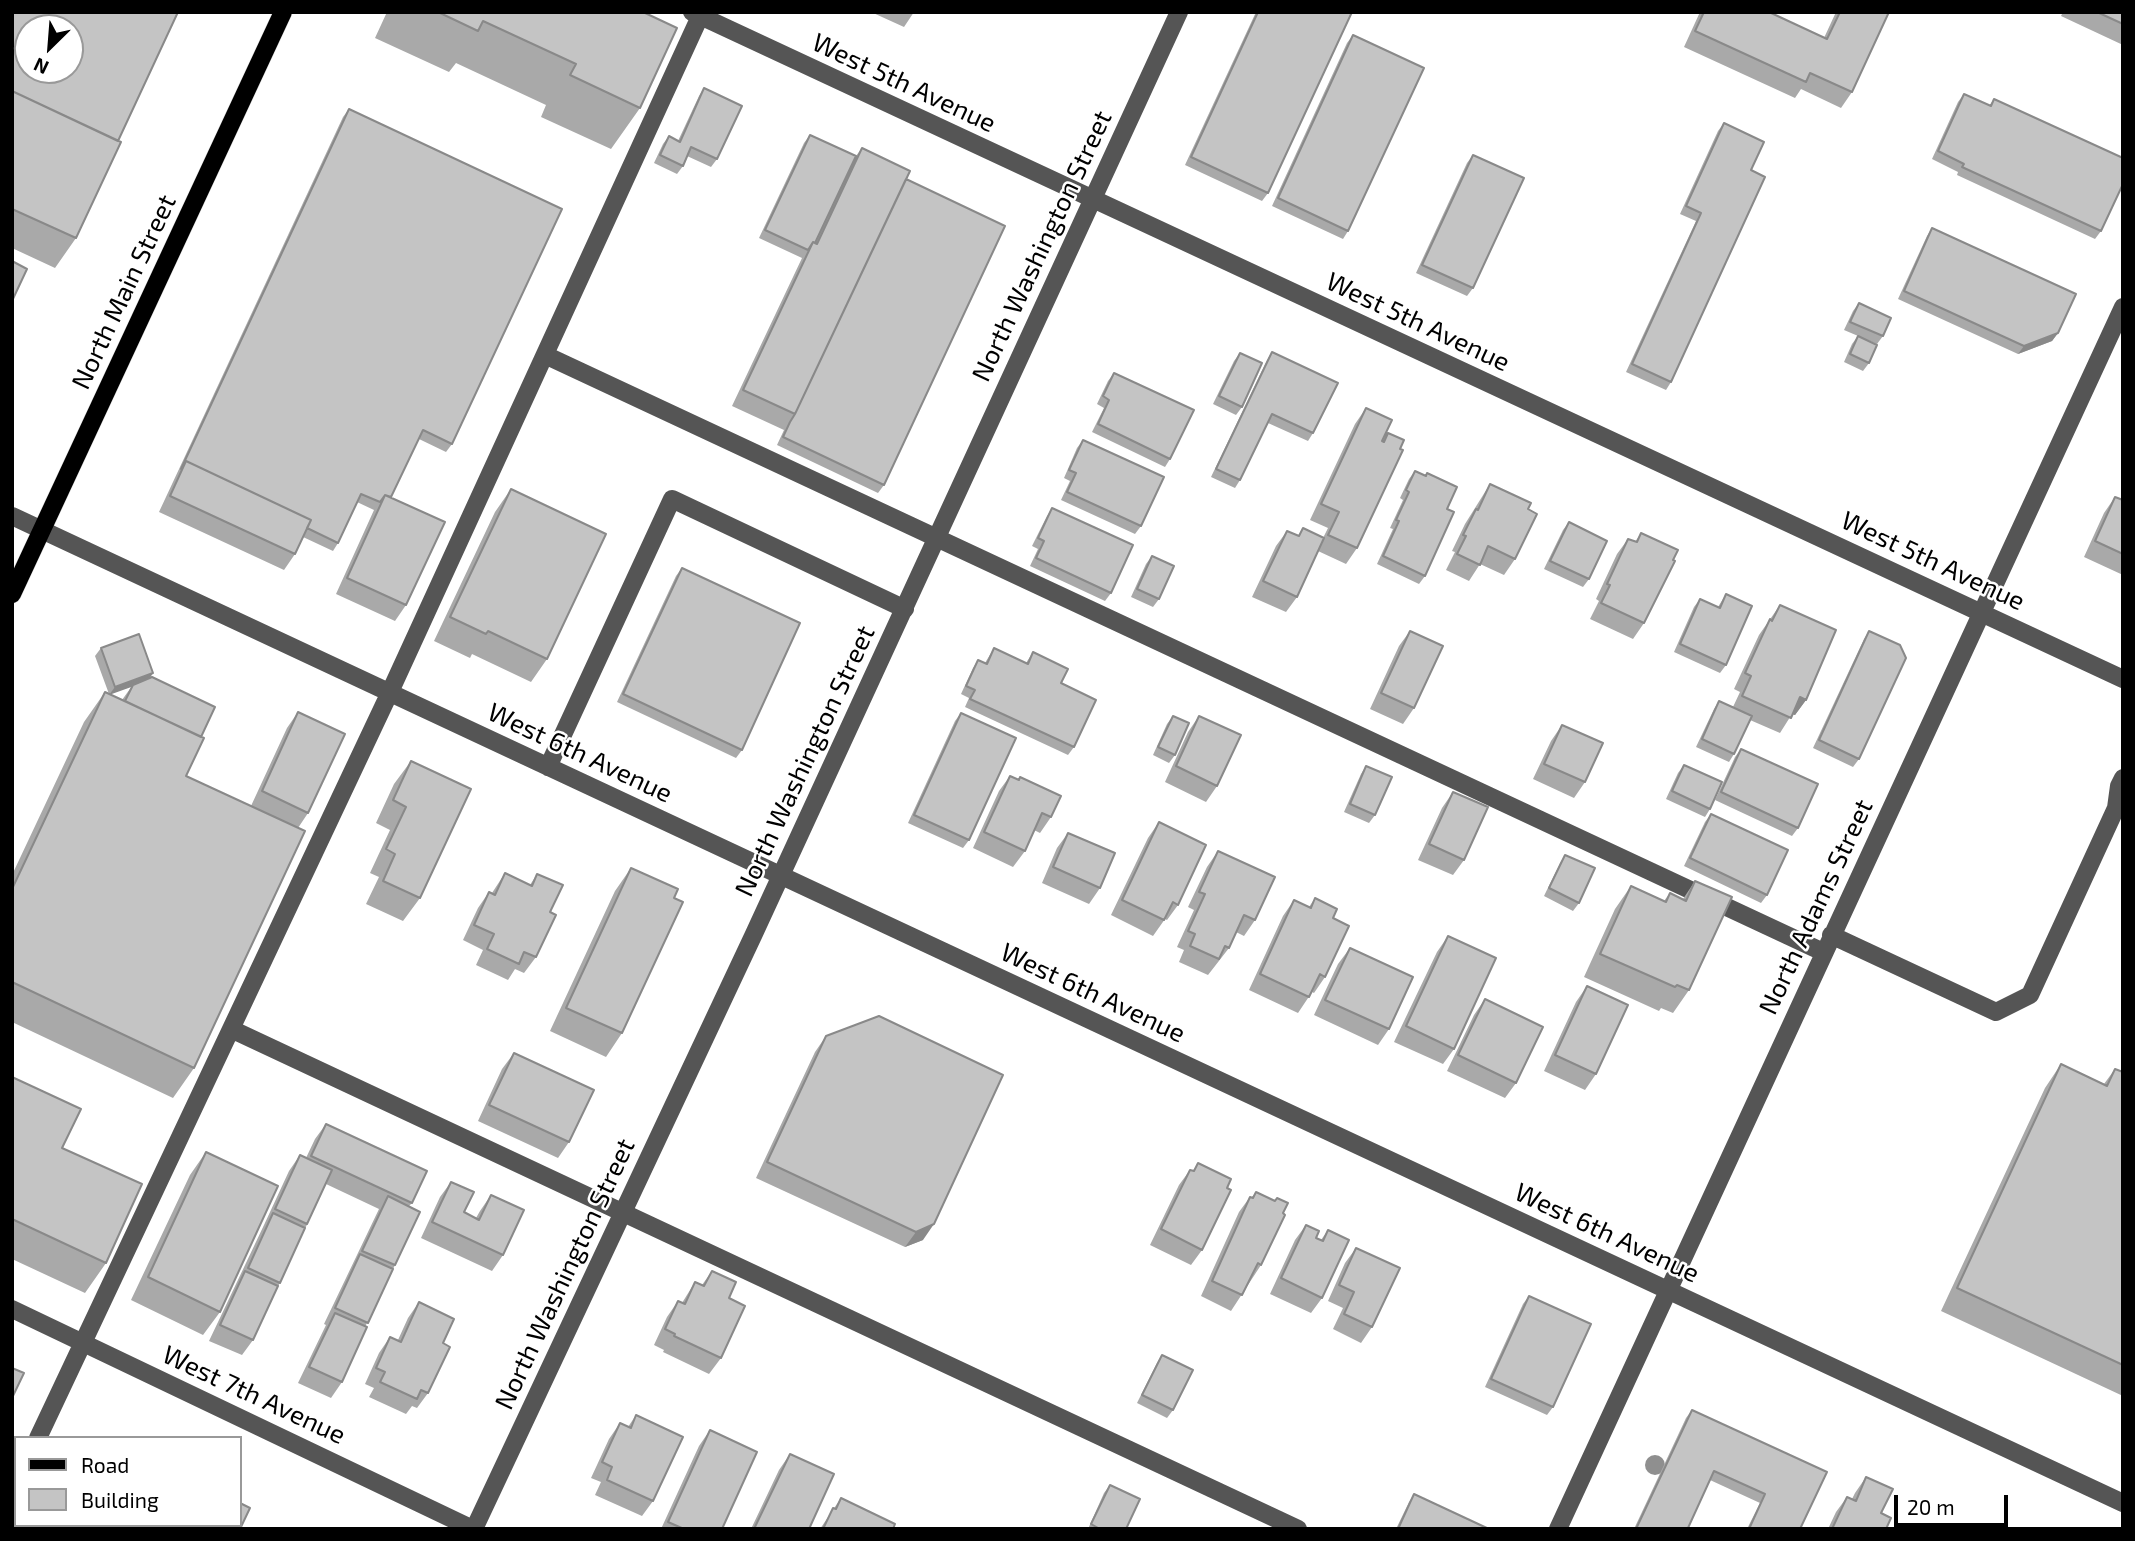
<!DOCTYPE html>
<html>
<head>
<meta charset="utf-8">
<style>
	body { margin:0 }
	#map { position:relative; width:2135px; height:1541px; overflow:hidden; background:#fff; font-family:"Exo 2",sans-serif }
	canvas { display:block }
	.frame { position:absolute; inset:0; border:14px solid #000; pointer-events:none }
	.legend { position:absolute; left:14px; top:1436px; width:228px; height:91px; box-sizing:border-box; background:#fff; border:2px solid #999; margin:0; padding:9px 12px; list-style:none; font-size:21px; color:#000 }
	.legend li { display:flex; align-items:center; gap:14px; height:35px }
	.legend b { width:35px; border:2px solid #999 }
	.north { position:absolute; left:14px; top:14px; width:70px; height:70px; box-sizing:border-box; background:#fff; border:2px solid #999; border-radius:50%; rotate:205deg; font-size:19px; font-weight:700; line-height:28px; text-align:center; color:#000 }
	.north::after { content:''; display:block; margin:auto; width:24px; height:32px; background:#000; clip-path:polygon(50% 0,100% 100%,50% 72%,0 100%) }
	.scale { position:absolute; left:1894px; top:1495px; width:114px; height:32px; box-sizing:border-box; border:4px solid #000; border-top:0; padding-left:9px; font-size:21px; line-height:24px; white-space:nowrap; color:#000; -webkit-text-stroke:5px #fff; paint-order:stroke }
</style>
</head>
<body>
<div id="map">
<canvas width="2135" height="1541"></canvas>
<div class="frame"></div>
<ul class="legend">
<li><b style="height:9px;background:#000"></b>Road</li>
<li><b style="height:19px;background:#c4c4c4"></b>Building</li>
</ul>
<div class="north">N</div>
<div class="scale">20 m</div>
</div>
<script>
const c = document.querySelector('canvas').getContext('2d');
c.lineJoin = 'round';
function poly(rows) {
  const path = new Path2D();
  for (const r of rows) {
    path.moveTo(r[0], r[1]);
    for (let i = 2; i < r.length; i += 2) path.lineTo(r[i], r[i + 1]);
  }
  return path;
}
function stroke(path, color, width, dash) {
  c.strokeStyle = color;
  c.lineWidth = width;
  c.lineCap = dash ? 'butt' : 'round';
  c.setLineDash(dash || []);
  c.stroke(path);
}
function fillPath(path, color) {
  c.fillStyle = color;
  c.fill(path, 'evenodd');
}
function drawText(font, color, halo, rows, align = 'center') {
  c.font = font + ' "Exo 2",sans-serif';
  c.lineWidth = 5;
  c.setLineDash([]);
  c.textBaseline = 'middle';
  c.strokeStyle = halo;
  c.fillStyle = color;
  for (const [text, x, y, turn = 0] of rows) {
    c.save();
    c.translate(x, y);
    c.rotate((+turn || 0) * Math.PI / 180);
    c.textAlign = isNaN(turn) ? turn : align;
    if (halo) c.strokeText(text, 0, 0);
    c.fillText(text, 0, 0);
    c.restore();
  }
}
const major = poly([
	[12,594,283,12]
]);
stroke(major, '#dbdbdb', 19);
stroke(poly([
	[692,12,2123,679],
	[545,355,1823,952],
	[12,516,2123,1503],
	[548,767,672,499,905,609],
	[1831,935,1996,1012,2030,995,2116,808,2119,786,2123,778],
	[231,1029,1298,1529],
	[12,1309,473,1529],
	[38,1438,390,692,702,12],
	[12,1494,16,1486],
	[474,1529,753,936,1179,12],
	[1558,1529,2123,307]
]), '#555', 18);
stroke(major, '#000', 18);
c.fillStyle = '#8f8f8f';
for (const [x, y] of [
	[1655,1465]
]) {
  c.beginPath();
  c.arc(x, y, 10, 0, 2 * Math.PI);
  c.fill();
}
fillPath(poly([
	[12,12,118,141,76,238,55,268,12,248],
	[387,12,643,12,640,108,611,149,541,117,546,105,456,63,449,72,375,38],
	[871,12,914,12,904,27],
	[1256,12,1352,12,1268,193,1262,201,1185,165],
	[1700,12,1769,12,1824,38,1836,12,1889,12,1852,92,1841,108,1801,89,1795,98,1684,47],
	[2063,12,2123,12,2123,45,2061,16],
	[1353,35,1348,231,1343,239,1272,206,1347,43],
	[704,88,717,159,711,167,687,156,683,166,677,174,654,163,663,144,669,136,678,141,699,96],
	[1964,94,1989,106,1994,99,2101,231,2095,239,1957,175,1958,172,1932,159,1958,102],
	[349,109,452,444,446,452,419,439,391,497,406,605,395,621,336,594,374,510,357,502,338,543,333,551,303,537,295,554,284,570,159,512,343,117],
	[1724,123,1751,170,1671,382,1666,390,1626,372,1696,221,1680,214,1718,131],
	[810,135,856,156,862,148,906,179,884,485,878,493,777,445,784,430,732,406,802,258,759,238,804,143],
	[1473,155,1473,288,1467,296,1416,273,1467,163],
	[1932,228,2058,333,2052,341,2018,354,1898,299,1927,236],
	[1859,303,1883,336,1877,344,1844,330,1853,311],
	[1858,336,1869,363,1863,371,1844,362,1852,344],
	[1272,352,1313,433,1308,441,1268,423,1240,480,1235,488,1211,477,1267,360],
	[1240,353,1242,407,1236,415,1213,404,1234,361],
	[1114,373,1170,459,1165,467,1092,432,1104,408,1097,404,1108,381],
	[1366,408,1382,441,1388,433,1357,548,1346,564,1318,551,1297,597,1286,612,1252,597,1276,546,1287,531,1298,536,1303,528,1323,538,1328,528,1310,520,1355,424],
	[1083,440,1141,526,1135,534,1061,500,1070,481,1064,478,1077,448],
	[1415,471,1447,509,1425,576,1419,584,1377,564,1393,529,1390,528,1403,500,1400,498,1409,479],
	[1490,484,1528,509,1515,559,1504,575,1480,564,1469,581,1446,570,1455,552,1452,551,1465,524],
	[511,489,547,659,531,682,472,654,470,658,434,641,495,512],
	[2115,497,2122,500,2123,499,2123,575,2084,557,2104,513],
	[1052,508,1111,593,1105,601,1030,566,1038,549,1032,546,1047,516],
	[1569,522,1589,579,1583,587,1544,569,1563,530],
	[1641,533,1644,623,1633,639,1590,619,1599,601,1596,599,1617,554,1628,539,1635,542],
	[1152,556,1159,599,1153,607,1131,597,1146,564],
	[682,568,742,750,736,758,617,702,676,576],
	[1726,594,1726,665,1720,673,1674,652,1694,607,1700,599,1718,607],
	[1780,605,1806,700,1795,715,1792,714,1780,733,1750,720,1734,754,1729,762,1696,747,1714,709,1719,701,1733,707,1740,692,1734,689,1759,635],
	[1410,631,1414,708,1403,724,1370,709,1399,646],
	[1869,631,1859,759,1853,767,1813,748,1864,639],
	[101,648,150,678,201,737,186,776,251,806,287,728,298,712,308,813,298,828,194,1068,173,1098,12,1022,12,875,84,722,105,692,109,694,95,656],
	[132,686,122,700,110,694],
	[994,648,1026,663,1033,652,1061,683,1074,747,1068,755,965,707,969,698,961,694,973,668,978,660,985,663],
	[961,713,969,840,963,848,908,823,955,721],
	[1173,716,1175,755,1169,763,1153,755,1167,724],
	[1199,716,1217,786,1206,802,1165,782,1188,732],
	[1562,725,1585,782,1574,798,1533,779,1551,741],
	[1741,749,1798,828,1792,836,1715,800,1735,757],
	[411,761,420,898,403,921,366,904,379,877,370,873,390,830,376,823,394,784],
	[1684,765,1710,809,1705,817,1666,799,1678,773],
	[1366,766,1375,815,1369,823,1344,812,1361,774],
	[1010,776,1051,817,1040,833,1034,830,1025,851,1013,867,973,848,999,791],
	[1453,792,1464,860,1453,875,1418,860,1442,808],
	[1711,814,1767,895,1761,903,1684,866,1705,822],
	[1159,822,1178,905,1167,920,1165,919,1153,936,1111,915,1148,838],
	[1068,833,1100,888,1089,904,1042,883,1057,848],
	[1218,851,1255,920,1244,936,1236,932,1229,948,1208,975,1179,962,1184,950,1177,947,1194,910,1188,907,1207,867],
	[1565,855,1579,903,1573,911,1544,896,1560,863],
	[631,868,674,898,622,1033,606,1057,550,1031,615,891],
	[505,873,530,885,537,874,550,912,536,957,524,973,515,969,508,980,476,965,483,950,463,940,478,908,489,892,492,893],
	[1695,881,1689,990,1673,1013,1661,1008,1659,1011,1584,977,1615,909,1631,886,1664,901,1670,893,1683,899],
	[1315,898,1333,918,1325,977,1314,993,1312,992,1298,1013,1249,990,1283,916,1294,900,1309,907],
	[1448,936,1454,1049,1443,1064,1394,1042,1437,952],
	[1350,948,1389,1029,1378,1045,1314,1015,1338,964],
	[1587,986,1596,1074,1585,1090,1544,1071,1576,1002],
	[1485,999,1516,1083,1505,1098,1447,1071,1474,1015],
	[826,1036,923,1240,905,1247,756,1178,815,1052],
	[514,1053,569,1142,558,1158,478,1121,502,1069],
	[2061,1064,2104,1084,2115,1069,2123,1072,2123,1396,1941,1311,2045,1088],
	[12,1077,62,1148,106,1263,85,1293,12,1259],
	[326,1124,412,1203,409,1206,395,1265,365,1327,342,1382,331,1398,298,1383,326,1325,324,1324,379,1209,326,1184,253,1340,242,1355,209,1341,264,1225,289,1171,300,1155,306,1158,315,1139],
	[206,1152,220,1312,203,1335,131,1300,190,1175],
	[1198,1163,1227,1188,1202,1250,1191,1265,1150,1245,1179,1185,1190,1170,1193,1171],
	[451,1182,464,1212,476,1218,480,1211,491,1195,503,1255,492,1271,421,1238,440,1197],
	[1256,1192,1261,1265,1231,1311,1201,1296,1239,1212,1250,1197,1252,1197],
	[1306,1225,1316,1238,1321,1240,1328,1230,1322,1298,1311,1313,1270,1294,1295,1240],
	[1356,1248,1372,1327,1361,1343,1333,1329,1343,1308,1328,1301,1345,1263],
	[712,1271,729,1298,721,1358,709,1374,663,1352,664,1350,654,1345,667,1317,678,1301,682,1303,695,1282,702,1285],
	[1529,1296,1553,1407,1547,1415,1485,1387,1523,1304],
	[419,1302,443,1343,428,1393,417,1408,412,1406,406,1414,369,1397,374,1388,365,1384,379,1353,390,1337,398,1340,408,1318],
	[1162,1355,1173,1410,1167,1418,1137,1403,1157,1363],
	[1692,1410,1800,1529,1747,1529,1760,1503,1710,1480,1688,1528,1689,1529,1634,1529,1686,1418],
	[636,1415,653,1501,642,1516,595,1495,601,1482,591,1478,609,1439,620,1423,628,1427],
	[710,1430,722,1529,661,1529,699,1446],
	[790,1454,809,1529,751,1529,779,1470],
	[1866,1477,1881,1513,1886,1529,1828,1529,1836,1512,1847,1497,1852,1499,1855,1493],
	[1110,1485,1126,1529,1088,1529,1104,1493],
	[1414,1494,1489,1529,1396,1529,1409,1502],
	[841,1498,893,1529,820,1529],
	[140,1525,138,1529,65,1529,59,1526]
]), '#a9a9a9');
fillPath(poly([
	[2058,333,2052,341,2018,354,2024,346],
	[153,673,148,681,109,695,115,687],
	[1800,697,1806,700,1795,715,1789,713],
	[934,1224,923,1240,905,1247,916,1232]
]), '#898989');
const building = poly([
	[12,12,178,12,118,141,12,91,12,12],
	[28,28,70,28,70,70,28,70,28,28],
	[438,12,643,12,677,28,640,108,570,75,576,64,483,21,478,31,438,12],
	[1258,12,1352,12,1268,193,1191,157,1258,12],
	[1704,12,1769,12,1827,39,1840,12,1889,12,1852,92,1810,73,1806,82,1695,31,1704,12],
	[2097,12,2123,12,2123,24,2097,12],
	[1353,35,1424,68,1348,231,1278,198,1353,35],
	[704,88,742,106,717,159,691,147,683,166,660,155,669,136,680,142,704,88],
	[12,91,121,142,76,238,12,209,12,91],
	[1964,94,1991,106,1994,99,2123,158,2123,184,2101,231,1962,167,1964,164,1938,151,1964,94],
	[349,109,562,209,452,444,423,430,391,497,385,495,380,502,361,494,338,543,307,528,311,520,186,461,181,469,349,109],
	[1724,123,1764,142,1751,170,1765,177,1671,382,1632,364,1701,213,1686,206,1724,123],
	[810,135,856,156,815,243,813,242,808,250,765,230,810,135],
	[862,148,910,171,795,414,743,390,813,242,817,244,862,148],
	[1473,155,1524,178,1473,288,1422,265,1473,155],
	[906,179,1005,226,884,485,783,437,790,422,795,414,906,179],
	[1932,228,2076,294,2058,333,2024,346,1904,291,1932,228],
	[12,261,27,269,12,301,12,261],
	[1859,303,1891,318,1883,336,1850,322,1859,303],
	[1858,336,1877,345,1869,363,1850,354,1858,336],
	[1272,352,1338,383,1313,433,1272,414,1240,480,1216,469,1272,352],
	[1240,353,1262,363,1242,407,1219,396,1240,353],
	[1114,373,1194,410,1170,459,1098,424,1109,400,1103,396,1114,373],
	[1366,408,1392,420,1382,441,1384,442,1388,433,1404,440,1400,449,1403,450,1357,548,1328,535,1339,512,1321,504,1366,408],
	[1083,440,1164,477,1141,526,1067,492,1076,473,1069,470,1083,440],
	[186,461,311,520,295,554,170,496,186,461],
	[1415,471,1426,476,1427,473,1457,487,1447,509,1454,512,1425,576,1383,556,1399,521,1396,520,1409,492,1406,490,1415,471],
	[1490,484,1531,503,1528,509,1537,514,1515,559,1488,546,1480,565,1457,554,1466,536,1463,535,1476,509,1478,510,1490,484],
	[511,489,606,534,547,659,488,631,486,634,450,617,511,489],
	[385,495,445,522,406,605,347,578,385,495],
	[2115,497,2123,500,2123,554,2095,541,2115,497],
	[1052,508,1133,545,1111,593,1036,558,1044,541,1038,538,1052,508],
	[1569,522,1607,541,1589,579,1550,561,1569,522],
	[1303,528,1324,538,1297,597,1263,581,1287,531,1299,536,1303,528],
	[1641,533,1678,550,1673,560,1675,561,1644,623,1601,603,1610,585,1607,584,1628,539,1637,542,1641,533],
	[1152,556,1174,566,1159,599,1137,589,1152,556],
	[682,568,800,623,742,750,623,694,682,568],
	[1726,594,1752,606,1726,665,1680,644,1700,599,1720,608,1726,594],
	[1780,605,1836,630,1806,700,1800,697,1791,718,1742,696,1751,676,1745,673,1770,619,1772,621,1780,605],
	[1410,631,1443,646,1414,708,1381,693,1410,631],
	[1869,631,1900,645,1906,658,1859,759,1819,740,1869,631],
	[139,634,153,673,115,687,101,648,139,634],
	[994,648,1028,664,1033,652,1068,669,1061,683,1096,700,1074,747,970,699,975,690,966,686,978,660,987,664,994,648],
	[152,677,215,707,201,737,125,701,133,685,152,677],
	[105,692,204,738,186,776,305,831,194,1068,12,982,12,889,105,692],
	[1719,701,1752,716,1734,754,1702,739,1719,701],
	[298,712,345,734,308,813,262,791,298,712],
	[961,713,1016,738,969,840,914,815,961,713],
	[1173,716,1189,723,1175,755,1158,747,1173,716],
	[1199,716,1241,735,1217,786,1176,766,1199,716],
	[1562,725,1603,743,1585,782,1544,764,1562,725],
	[1741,749,1818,784,1798,828,1721,792,1741,749],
	[411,761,471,789,420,898,383,881,395,854,386,849,406,807,393,800,411,761],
	[1684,765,1722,782,1710,809,1672,791,1684,765],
	[1366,766,1392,777,1375,815,1350,804,1366,766],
	[1010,776,1019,780,1020,777,1061,796,1051,817,1042,813,1025,851,984,832,1010,776],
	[1453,792,1488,807,1464,860,1429,844,1453,792],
	[1711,814,1788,850,1767,895,1690,858,1711,814],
	[1159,822,1206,845,1178,905,1173,902,1164,920,1122,900,1159,822],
	[1068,833,1115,853,1100,888,1053,867,1068,833],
	[1218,851,1275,877,1255,920,1244,915,1229,948,1225,946,1219,959,1190,946,1195,934,1188,931,1205,894,1199,892,1218,851],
	[1565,855,1595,868,1579,903,1549,888,1565,855],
	[631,868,678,889,674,898,683,902,622,1033,566,1008,631,868],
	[505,873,532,886,537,874,563,885,550,912,556,915,536,957,524,952,519,964,487,949,494,934,474,925,489,892,495,895,505,873],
	[1695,881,1732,897,1689,990,1677,985,1675,987,1600,954,1631,886,1666,902,1670,893,1686,901,1695,881],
	[1315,898,1337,909,1333,918,1349,926,1325,977,1320,974,1309,997,1260,974,1294,900,1311,908,1315,898],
	[1448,936,1496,958,1454,1049,1406,1026,1448,936],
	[1350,948,1413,977,1389,1029,1325,1000,1350,948],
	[1587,986,1628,1005,1596,1074,1555,1055,1587,986],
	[1485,999,1543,1027,1516,1083,1458,1055,1485,999],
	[879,1016,1003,1075,934,1224,916,1232,767,1162,826,1036,879,1016],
	[514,1053,594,1090,569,1142,489,1105,514,1053],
	[2061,1064,2107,1086,2115,1069,2123,1072,2123,1365,1957,1288,2061,1064],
	[12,1077,81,1109,62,1148,142,1184,106,1263,12,1219,12,1077],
	[326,1124,427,1171,412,1203,311,1156,326,1124],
	[206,1152,278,1186,220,1312,148,1277,206,1152],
	[300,1155,332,1170,307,1224,275,1209,300,1155],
	[1198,1163,1231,1179,1227,1188,1231,1190,1202,1250,1161,1229,1190,1170,1194,1171,1198,1163],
	[451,1182,474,1192,464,1212,479,1220,491,1195,524,1210,503,1255,432,1222,451,1182],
	[1256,1192,1275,1201,1277,1198,1288,1203,1283,1213,1285,1215,1261,1265,1258,1263,1242,1295,1212,1281,1250,1197,1253,1198,1256,1192],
	[388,1196,420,1212,395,1265,362,1251,388,1196],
	[273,1213,305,1228,280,1283,248,1268,273,1213],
	[1306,1225,1319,1231,1316,1238,1323,1241,1328,1230,1349,1240,1322,1298,1281,1278,1306,1225],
	[1356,1248,1400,1268,1372,1327,1344,1314,1354,1292,1339,1285,1356,1248],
	[360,1254,393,1269,368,1323,335,1308,360,1254],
	[245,1271,278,1286,253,1340,220,1325,245,1271],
	[712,1271,736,1282,729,1298,745,1306,721,1358,674,1336,675,1334,665,1329,678,1301,685,1304,695,1282,704,1286,712,1271],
	[1529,1296,1591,1324,1553,1407,1491,1379,1529,1296],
	[419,1302,454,1319,443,1343,450,1347,428,1393,421,1390,417,1399,380,1382,385,1372,376,1368,390,1337,401,1342,419,1302],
	[335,1313,367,1327,342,1382,309,1367,335,1313],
	[1162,1355,1193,1370,1173,1410,1142,1395,1162,1355],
	[12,1368,24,1373,12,1398,12,1368],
	[1692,1410,1827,1472,1800,1529,1749,1529,1765,1494,1714,1471,1688,1528,1689,1529,1636,1529,1692,1410],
	[636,1415,683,1437,653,1501,607,1480,612,1467,602,1462,620,1423,631,1428,636,1415],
	[710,1430,757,1452,722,1529,684,1529,668,1522,710,1430],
	[790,1454,834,1474,809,1529,754,1529,790,1454],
	[1866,1477,1893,1489,1881,1513,1891,1518,1886,1529,1832,1529,1847,1497,1856,1501,1866,1477],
	[1110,1485,1140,1499,1126,1529,1100,1529,1091,1524,1110,1485],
	[1414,1494,1489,1529,1398,1529,1414,1494],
	[841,1498,895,1524,893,1529,823,1529,833,1508,836,1509,841,1498],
	[240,1503,250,1508,240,1529,170,1529,168,1528,169,1525,240,1525,240,1503],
	[103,1525,131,1525,130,1529,110,1529,103,1525]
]);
fillPath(building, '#c4c4c4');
stroke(building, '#898989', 2);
drawText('26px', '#000', '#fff', [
	["West 5th Avenue",904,83,25],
	["North Washington Street",1042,246,-65],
	["North Main Street",124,292,-65],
	["West 5th Avenue",1418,322,25],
	["West 5th Avenue",1933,561,25],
	["West 6th Avenue",580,753,25],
	["North Washington Street",805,761,-65],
	["North Adams Street",1816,907,-65],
	["West 6th Avenue",1093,993,25],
	["West 6th Avenue",1607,1233,25],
	["North Washington Street",565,1274,-65],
	["West 7th Avenue",254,1395,25]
]);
</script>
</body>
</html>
